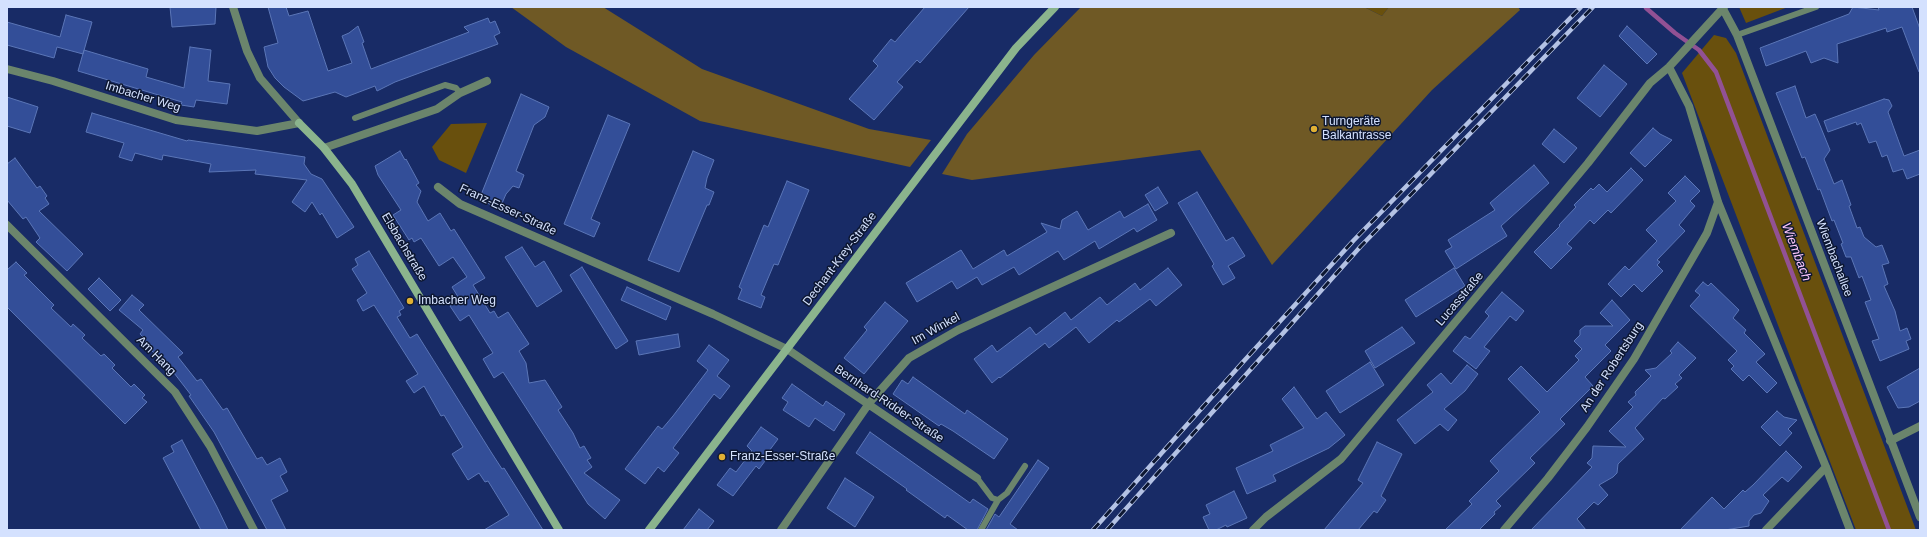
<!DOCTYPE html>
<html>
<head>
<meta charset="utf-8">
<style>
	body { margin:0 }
	#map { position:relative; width:1927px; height:537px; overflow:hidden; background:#182b66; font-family:Arial,sans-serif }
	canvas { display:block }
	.frame { position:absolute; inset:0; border:8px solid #d4e1fe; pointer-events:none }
</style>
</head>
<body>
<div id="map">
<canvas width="1927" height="537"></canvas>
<div class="frame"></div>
</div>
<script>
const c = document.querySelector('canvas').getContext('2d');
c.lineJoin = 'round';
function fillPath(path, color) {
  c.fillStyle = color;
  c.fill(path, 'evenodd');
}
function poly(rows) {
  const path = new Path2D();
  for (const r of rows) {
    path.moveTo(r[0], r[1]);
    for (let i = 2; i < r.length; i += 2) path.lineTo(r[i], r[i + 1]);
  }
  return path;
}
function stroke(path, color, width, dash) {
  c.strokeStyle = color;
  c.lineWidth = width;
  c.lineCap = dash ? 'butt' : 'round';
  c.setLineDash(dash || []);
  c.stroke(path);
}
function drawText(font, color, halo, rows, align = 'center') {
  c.font = font + ' Arial,sans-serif';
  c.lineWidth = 3;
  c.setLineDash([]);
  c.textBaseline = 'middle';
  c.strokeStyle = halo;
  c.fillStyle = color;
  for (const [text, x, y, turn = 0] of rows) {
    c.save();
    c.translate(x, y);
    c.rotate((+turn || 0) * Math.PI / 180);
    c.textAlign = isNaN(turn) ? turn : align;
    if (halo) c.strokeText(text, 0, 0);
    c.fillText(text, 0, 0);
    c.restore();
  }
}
fillPath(poly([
	[1364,7,1389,7,1382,16],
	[1739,7,1788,7,1746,23],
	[1714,35,1726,38,1736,53,1916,530,1856,530,1682,73],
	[487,123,466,173,439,160,432,147,451,124]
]), '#69500d');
fillPath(poly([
	[511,7,603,7,702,69,869,129,931,140,910,167,700,121,566,47],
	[1081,7,1364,7,1382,16,1389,7,1518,7,1520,10,1432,90,1272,265,1200,150,972,180,942,174,967,134,1034,55]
]), '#6f5925');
stroke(poly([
	[1646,8,1675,33,1699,50,1716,72,1889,530]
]), '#925194', 4.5);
const building = poly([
	[170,7,216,7,215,24,172,27,170,7],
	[268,7,286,7,289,16,308,11,328,71,352,63,342,36,349,33,358,26,364,42,362,43,371,69,469,32,464,27,488,18,490,23,495,21,500,33,494,36,498,44,395,82,377,91,375,86,346,97,335,92,303,101,284,87,275,78,268,67,264,47,278,43,268,7],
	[925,7,969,7,920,63,917,60,897,82,903,87,874,120,849,99,878,66,873,61,891,39,895,42,925,7],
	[1853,7,1879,10,1878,7,1912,7,1920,29,1920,71,1919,72,1902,27,1887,32,1886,28,1837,44,1838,63,1824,58,1811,63,1806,51,1766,66,1760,48,1849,14,1853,7],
	[66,15,92,22,83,54,57,47,54,58,7,45,7,22,60,37,66,15],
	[1627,26,1657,54,1647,64,1619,36,1627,26],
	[190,47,211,50,208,81,230,84,227,104,196,100,194,107,181,105,182,102,78,71,84,50,148,69,146,77,184,88,190,47],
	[1604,65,1627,84,1600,117,1577,98,1604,65],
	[1795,86,1806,118,1815,114,1819,123,1830,150,1824,159,1834,184,1842,180,1851,205,1849,206,1857,228,1860,227,1864,237,1876,247,1882,245,1889,263,1882,265,1888,284,1884,286,1895,311,1900,331,1907,328,1911,339,1906,341,1909,349,1880,361,1872,341,1879,339,1865,302,1871,300,1862,276,1859,278,1851,257,1846,257,1841,244,1843,243,1834,220,1832,221,1820,189,1818,190,1805,157,1802,158,1776,93,1795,86],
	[521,94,549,107,545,117,534,125,516,171,524,175,519,188,513,186,506,194,500,208,479,200,521,94],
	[7,97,38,107,30,133,7,126,7,97],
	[1884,99,1889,100,1892,106,1888,112,1904,156,1920,150,1920,174,1907,179,1903,169,1893,172,1887,155,1882,157,1876,141,1869,143,1861,123,1857,125,1856,122,1828,132,1824,121,1884,99],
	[92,113,187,141,188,140,305,157,304,164,311,174,322,179,354,227,337,238,322,213,320,215,312,202,305,212,292,202,307,180,255,174,256,170,209,172,211,164,163,155,162,160,135,153,132,161,119,157,124,143,86,132,92,113],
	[608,115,630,124,591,219,600,223,594,237,564,224,608,115],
	[1653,128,1660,134,1672,140,1645,167,1630,153,1653,128],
	[1554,129,1577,148,1564,163,1542,144,1554,129],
	[400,151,405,160,406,159,419,183,416,185,421,191,417,202,428,221,440,213,451,231,454,229,485,278,473,285,490,313,494,311,498,318,508,312,529,344,519,351,526,363,529,383,545,380,562,407,558,410,573,433,580,448,584,446,591,458,587,460,592,467,584,473,620,500,605,519,588,504,503,372,494,378,483,359,493,353,469,315,460,321,450,306,460,300,452,287,467,277,453,257,439,266,421,238,414,242,412,238,409,240,393,215,401,210,378,175,375,166,400,151],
	[693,151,714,160,707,178,705,188,714,192,709,205,707,205,679,272,648,260,693,151],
	[15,158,37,188,40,186,47,196,45,198,49,204,39,211,83,254,67,271,36,242,40,238,26,217,23,219,7,200,7,164,15,158],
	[1534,165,1549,183,1501,226,1507,236,1456,269,1445,251,1452,247,1448,240,1495,210,1490,203,1534,165],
	[1631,168,1643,180,1611,213,1608,210,1594,224,1590,220,1567,244,1572,248,1551,269,1534,252,1560,226,1559,225,1576,207,1574,205,1591,188,1593,190,1599,184,1607,192,1631,168],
	[1685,176,1700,191,1690,201,1695,206,1679,225,1685,231,1657,260,1660,262,1657,265,1663,271,1642,292,1634,284,1621,297,1608,284,1625,266,1629,270,1657,241,1646,230,1676,201,1668,193,1685,176],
	[787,181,809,190,778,265,774,264,761,295,765,297,761,308,738,299,742,289,739,287,764,225,768,227,787,181],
	[1158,187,1168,203,1155,211,1145,195,1158,187],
	[1197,192,1226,241,1233,237,1245,256,1228,266,1235,278,1223,285,1212,266,1214,264,1178,203,1197,192],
	[1148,204,1157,220,1137,232,1134,228,1099,249,1095,241,1064,260,1058,251,1019,275,1014,267,982,285,977,277,957,289,952,281,917,302,906,283,961,250,973,269,1004,250,1007,256,1047,232,1041,223,1060,229,1062,220,1077,211,1088,230,1120,211,1124,218,1148,204],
	[522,247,535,267,544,261,562,291,537,307,505,257,522,247],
	[369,251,404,308,399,311,401,315,397,317,410,338,417,334,491,452,502,469,504,468,543,530,484,530,509,515,488,481,485,482,479,473,468,480,452,454,463,447,444,415,441,416,424,386,414,393,406,381,418,374,374,305,363,311,357,300,367,293,352,269,358,265,355,259,369,251],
	[16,262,27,273,24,275,54,305,51,308,71,327,73,324,85,335,82,338,101,356,104,354,115,365,112,368,131,387,134,384,145,395,142,398,147,402,125,424,7,307,7,270,16,262],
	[582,267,628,341,616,349,570,275,582,267],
	[1168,268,1182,285,1156,306,1150,299,1119,322,1117,320,1089,343,1076,327,1049,348,1045,343,1000,378,999,377,992,383,974,359,992,345,997,352,1030,327,1036,335,1065,312,1071,320,1100,297,1107,305,1135,283,1140,290,1168,268],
	[1454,268,1465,286,1416,317,1405,300,1454,268],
	[99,278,121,300,110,311,88,289,99,278],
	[1703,282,1708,286,1711,283,1739,310,1733,318,1746,330,1744,333,1765,354,1756,362,1777,383,1767,393,1749,375,1743,381,1731,369,1734,366,1728,360,1737,351,1690,306,1700,295,1695,291,1703,282],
	[627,287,671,307,666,320,621,300,627,287],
	[1502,292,1524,311,1516,321,1510,316,1484,347,1490,351,1476,369,1453,351,1465,336,1470,339,1489,316,1485,312,1502,292],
	[132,295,144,305,139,310,183,353,178,357,197,381,201,379,223,410,227,408,257,459,262,457,267,465,280,458,287,472,280,476,288,491,271,500,286,530,267,530,214,432,189,396,191,395,164,360,163,362,141,340,143,337,140,334,143,330,119,310,132,295],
	[1612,300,1630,320,1605,345,1611,351,1585,377,1593,386,1560,419,1565,424,1530,458,1535,463,1496,501,1501,506,1494,512,1495,514,1479,530,1445,530,1472,504,1469,501,1499,471,1490,461,1540,412,1508,379,1521,366,1547,392,1579,360,1575,356,1582,349,1574,341,1580,335,1580,330,1585,326,1613,326,1600,313,1612,300],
	[885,302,908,321,864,374,844,358,867,330,864,327,885,302],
	[1402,327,1415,343,1375,368,1365,351,1402,327],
	[678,334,680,347,639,355,636,341,678,334],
	[1678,342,1696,358,1679,375,1682,378,1675,384,1678,387,1665,399,1663,398,1635,428,1644,439,1618,464,1617,473,1613,477,1599,485,1608,495,1598,505,1594,502,1577,519,1586,530,1531,530,1592,467,1587,463,1592,458,1593,446,1626,447,1609,431,1633,407,1628,402,1636,395,1635,392,1651,376,1645,370,1656,368,1672,353,1670,351,1678,342],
	[709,345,729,360,717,376,730,386,720,399,714,394,673,448,679,453,664,472,658,467,645,484,625,469,658,426,662,429,673,416,708,370,697,361,709,345],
	[1370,362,1384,385,1340,413,1326,391,1370,362],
	[1467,365,1478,374,1465,391,1444,409,1457,420,1448,431,1440,424,1415,444,1397,420,1433,392,1427,385,1441,373,1451,384,1467,365],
	[1920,368,1920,401,1909,407,1898,408,1887,387,1920,368],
	[913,377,965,414,967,410,1008,439,994,459,953,431,941,424,939,426,893,394,902,380,908,384,913,377],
	[792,384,823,406,826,401,845,414,834,431,815,418,809,427,783,410,788,402,782,398,792,384],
	[1294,387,1317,419,1326,412,1345,435,1329,448,1273,475,1276,481,1247,494,1236,468,1273,451,1270,445,1304,428,1282,399,1294,387],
	[1777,411,1784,417,1797,420,1788,429,1792,433,1780,446,1761,427,1777,411],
	[761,427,778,439,769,451,771,453,759,469,756,466,733,496,717,485,730,468,736,472,752,451,747,446,761,427],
	[870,432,970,503,973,499,988,509,977,530,968,530,947,515,945,518,906,490,907,489,856,453,870,432],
	[182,440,217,507,228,530,201,530,163,458,174,452,171,446,182,440],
	[1377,442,1402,454,1381,496,1386,500,1377,513,1374,511,1358,530,1324,530,1363,483,1358,480,1377,442],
	[1786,451,1802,467,1788,482,1782,477,1763,495,1769,501,1761,513,1754,515,1749,521,1749,526,1725,530,1680,530,1712,497,1724,509,1743,490,1745,492,1753,485,1786,451],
	[1038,460,1049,468,1010,524,1018,530,986,530,995,514,999,517,1038,460],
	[845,478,874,497,855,527,827,508,845,478],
	[1234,491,1247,518,1227,527,1226,525,1216,530,1209,530,1203,517,1210,514,1206,505,1234,491],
	[699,509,714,521,707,530,683,530,699,509]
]);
fillPath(building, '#334e98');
stroke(building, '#5b76b7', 1);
stroke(poly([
	[1737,35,1816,7],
	[355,118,445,85,456,88,460,93],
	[977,478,992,498,998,500,1007,493,1025,466],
	[981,530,998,500]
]), '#6b856c', 6);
stroke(poly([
	[233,7,247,51,260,78,299,123],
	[1723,9,1737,35,1920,517],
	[1669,67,1689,106,1718,202,1826,467,1850,530],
	[7,69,53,81,176,120,257,131,299,123],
	[324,148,437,109,460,93,487,81],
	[438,187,460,204,713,314,787,349,977,478],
	[7,225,175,392,210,446,254,530],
	[1890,441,1920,426],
	[781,530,870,402,909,358,958,330,1171,233],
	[1253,530,1266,517,1341,459,1588,163,1650,83,1669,67,1724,7],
	[1504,530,1548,478,1587,427,1634,359,1707,233,1718,202],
	[1766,530,1826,467]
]), '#6b856c', 8);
stroke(poly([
	[299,123,324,148,352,184,559,530],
	[649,530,1016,48,1055,7]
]), '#8bb48d', 8);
const rail = poly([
	[1093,530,1243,362,1354,240,1581,7],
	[1107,530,1361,246,1593,7]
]);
stroke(rail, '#b4c2e4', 4.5);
stroke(rail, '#0d1731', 3, [9]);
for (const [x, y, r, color] of [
	[1314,129,4,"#e0b034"],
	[410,301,4,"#e0b034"],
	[722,457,4,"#e0b034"]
]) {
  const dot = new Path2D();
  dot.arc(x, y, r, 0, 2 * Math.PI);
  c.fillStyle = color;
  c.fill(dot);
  stroke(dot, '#0d1731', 1.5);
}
drawText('12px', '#d4e1fe', '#0d1731', [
	["Imbacher Weg",143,97,17],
	["Franz-Esser-Straße",508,210,25],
	["Elsbachstraße",404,247,59],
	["Wiembachallee",1834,258,69],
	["Dechant-Krey-Straße",840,259,-53],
	["Lucasstraße",1460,299,-50],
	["Im Winkel",936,329,-29],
	["Am Hang",156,356,45],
	["An der Robertsburg",1612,367,-57],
	["Bernhard-Ridder-Straße",889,404,34]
]);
drawText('12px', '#d4e1fe', '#0d1731', [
	["Turngeräte",1322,122],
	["Balkantrasse",1322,136],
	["Imbacher Weg",418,301],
	["Franz-Esser-Straße",730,457]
], 'left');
drawText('italic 13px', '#fec8fe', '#0d1731', [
	["Wiembach",1796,252,69]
]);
</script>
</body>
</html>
